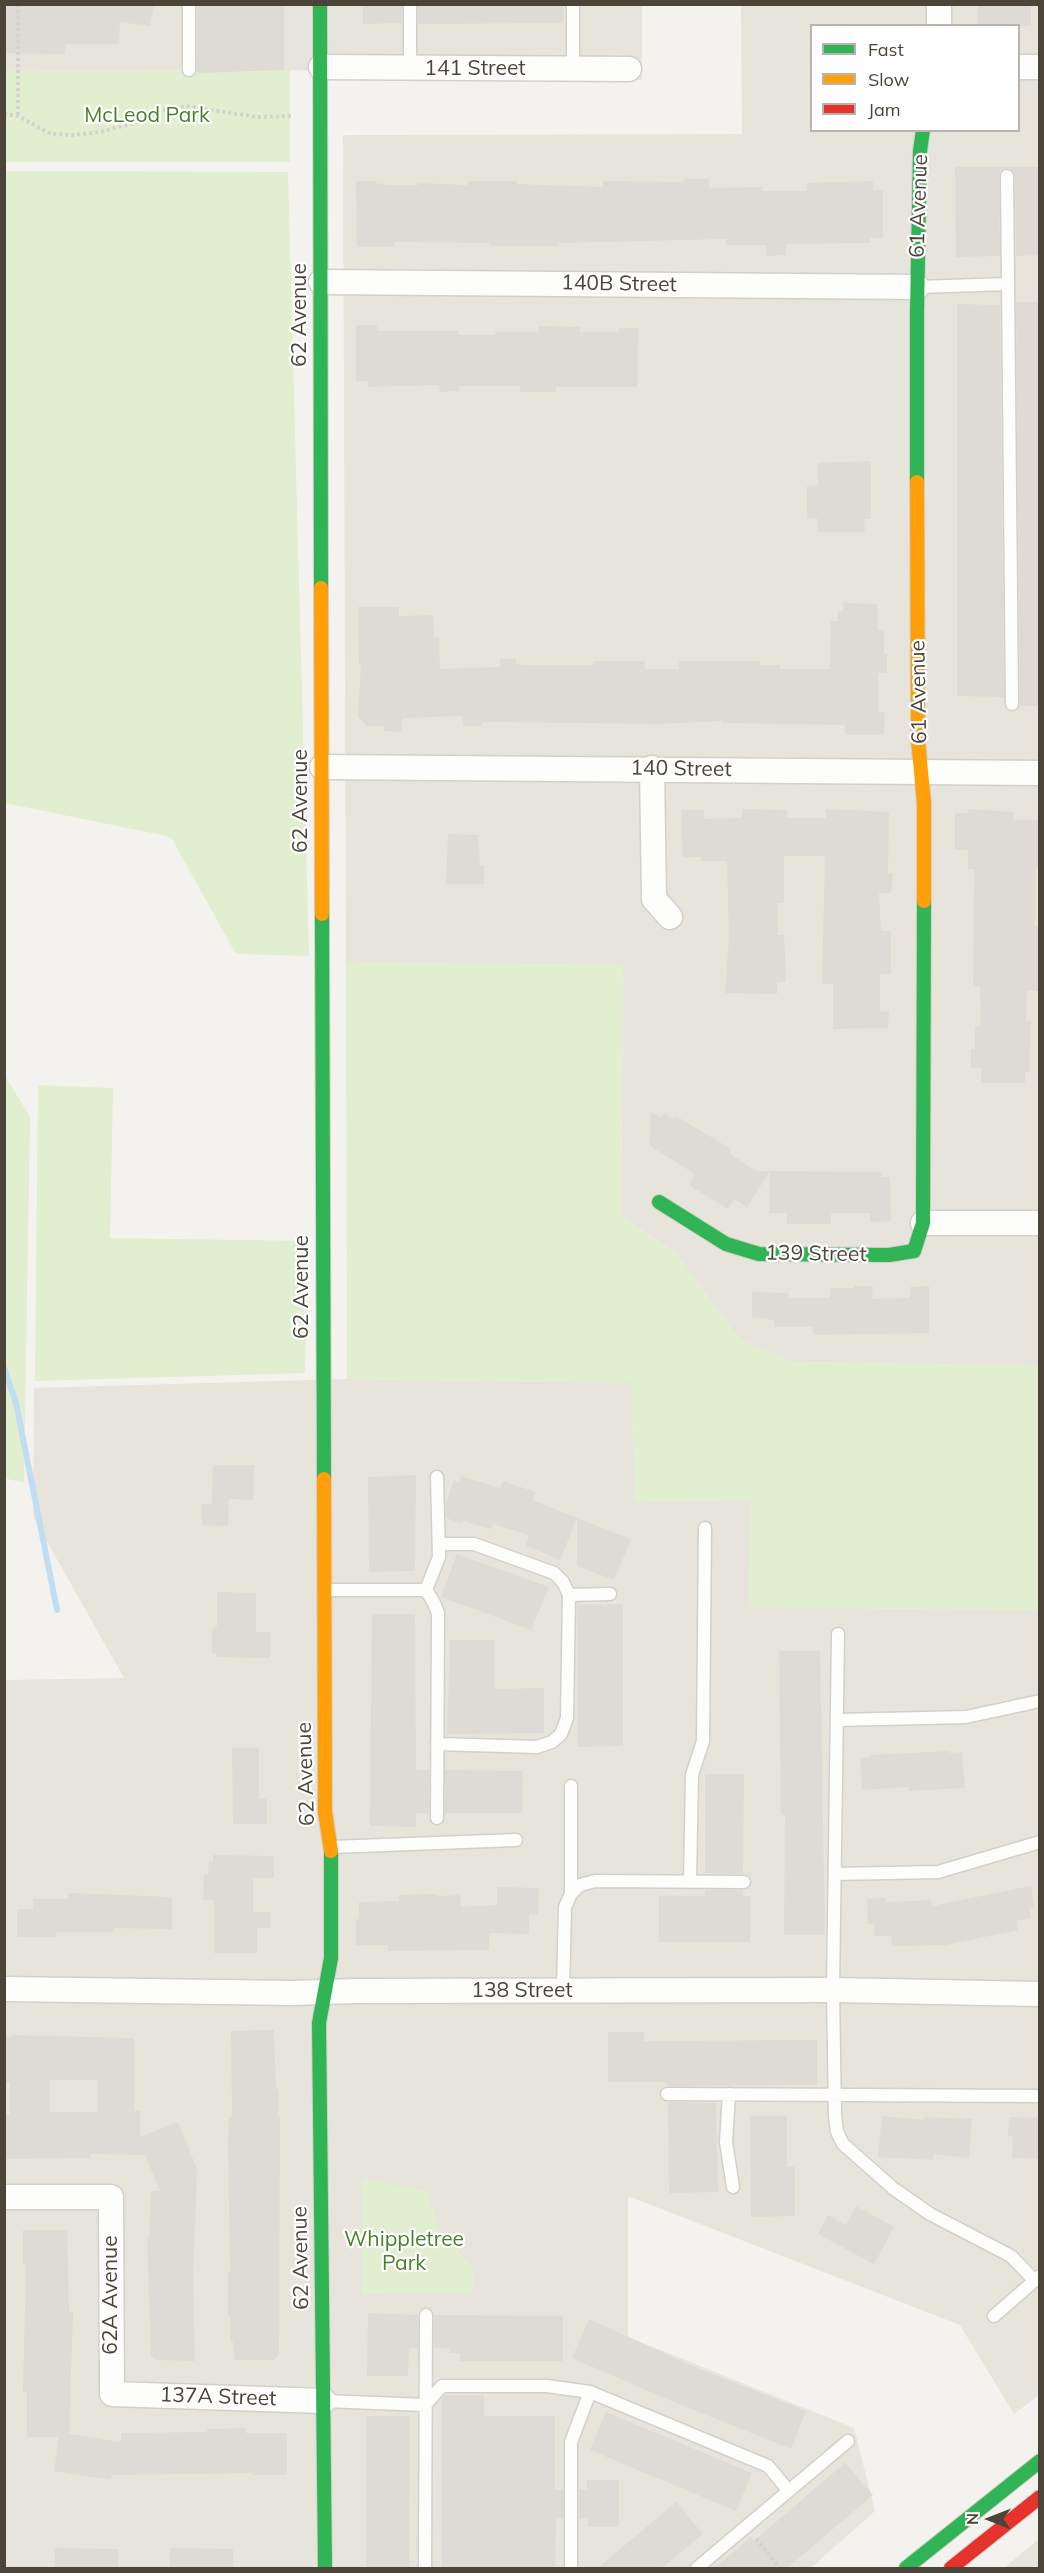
<!DOCTYPE html>
<html>
<head>
<meta charset="utf-8">
<style>
	body { margin:0 }
	#map { position:relative; width:1044px; height:2573px; overflow:hidden; background:#f4f2ee; font-family:Mulish,sans-serif }
	canvas { display:block }
	.frame { position:absolute; inset:0; border:6px solid #4b4439; pointer-events:none }
	.legend { position:absolute; left:810px; top:24px; width:210px; height:108px; box-sizing:border-box; background:#fff; border:2px solid #b7b4b0; margin:0; padding:8px 10px; list-style:none; font-size:18px; color:#4b4439 }
	.legend li { display:flex; align-items:center; gap:12px; height:30px }
	.legend b { width:30px; border:2px solid #b7b4b0 }
	.north { position:absolute; left:960px; top:2489px; width:60px; height:60px; -webkit-text-stroke:4px #fff; paint-order:stroke; rotate:270deg; font-size:16px; font-weight:700; line-height:24px; text-align:center; color:#4b4439 }
	.north::after { content:''; display:block; margin:auto; width:21px; height:27px; background:#4b4439; clip-path:polygon(50% 0,100% 100%,50% 72%,0 100%) }
</style>
</head>
<body>
<div id="map">
<canvas width="1044" height="2573"></canvas>
<div class="frame"></div>
<ul class="legend">
<li><b style="height:8px;background:#30b455"></b>Fast</li>
<li><b style="height:8px;background:#ff9f0a"></b>Slow</li>
<li><b style="height:8px;background:#e5322d"></b>Jam</li>
</ul>
<div class="north">N</div>
</div>
<script>
const c = document.querySelector('canvas').getContext('2d');
c.lineJoin = 'round';
function fillPath(path, color) {
  c.fillStyle = color;
  c.fill(path, 'evenodd');
}
function poly(rows) {
  const path = new Path2D();
  for (const r of rows) {
    path.moveTo(r[0], r[1]);
    for (let i = 2; i < r.length; i += 2) path.lineTo(r[i], r[i + 1]);
  }
  return path;
}
function stroke(path, color, width, dash) {
  c.strokeStyle = color;
  c.lineWidth = width;
  c.lineCap = dash ? 'butt' : 'round';
  c.setLineDash(dash || []);
  c.stroke(path);
}
function drawText(font, color, halo, rows, align = 'center') {
  c.font = font + ' Mulish,sans-serif';
  c.lineWidth = 4.5;
  c.setLineDash([]);
  c.textBaseline = 'middle';
  c.strokeStyle = halo;
  c.fillStyle = color;
  for (const [text, x, y, turn = 0] of rows) {
    c.save();
    c.translate(x, y);
    c.rotate((+turn || 0) * Math.PI / 180);
    c.textAlign = isNaN(turn) ? turn : align;
    if (halo) c.strokeText(text, 0, 0);
    c.fillText(text, 0, 0);
    c.restore();
  }
}
fillPath(poly([
	[4,5,642,5,642,80,290,70,5,71],
	[741,5,1039,5,1039,1366,792,1362,740,1340,675,1252,621,1217,623,965,346,963,343,135,742,134],
	[812,26,1018,26,1018,130,812,130],
	[347,1379,632,1383,635,1501,751,1500,749,1607,1039,1610,1039,2395,1014,2414,960,2325,628,2196,628,2337,854,2428,875,2511,811,2568,5,2568,4,1680,124,1678,33,1517,34,1388],
	[1039,2539,1039,2568,1004,2568]
]), '#e7e4dc');
fillPath(poly([
	[290,70,290,162,5,162,4,71],
	[4,171,288,172,309,956,236,954,171,837,5,803],
	[346,963,623,965,621,1217,675,1252,740,1340,792,1362,1039,1366,1039,1610,749,1607,751,1500,635,1501,632,1383,347,1379],
	[4,1074,30,1117,24,1483,4,1478],
	[38,1085,113,1088,110,1238,308,1241,305,1373,35,1381],
	[362,2179,427,2191,439,2231,473,2267,473,2293,362,2294]
]), '#e1eecf');
stroke(poly([
	[4,1368,16,1403,57,1610]
]), '#c0ddf1', 6);
fillPath(poly([
	[4,4,154,4,150,26,120,22,119,44,65,44,65,54,4,53],
	[198,4,284,4,284,70,197,73],
	[363,4,402,4,402,23,363,24],
	[418,4,563,4,563,23,418,24],
	[978,4,1031,5,1031,26,978,26],
	[955,167,1040,167,1040,255,1016,256,1015,176,1012,169,1006,168,1000,171,999,176,1000,256,956,257],
	[684,179,709,179,709,188,762,187,762,191,807,191,807,183,873,181,873,190,883,190,883,238,870,238,870,243,786,244,786,255,766,256,766,245,726,245,726,239,559,243,559,246,491,246,491,243,394,242,394,247,357,247,356,181,376,181,376,183,388,185,418,185,418,183,468,185,468,181,517,181,517,184,603,187,603,181,684,182],
	[1016,302,1040,302,1040,706,1020,706],
	[957,304,1000,305,1004,697,957,696],
	[356,325,377,325,377,331,458,331,458,335,495,335,495,332,538,332,538,326,580,327,580,332,619,332,619,328,638,328,637,387,556,387,556,392,520,392,520,386,459,386,459,391,440,392,439,385,368,387,368,381,356,381],
	[871,461,871,519,864,519,865,532,817,532,818,519,807,518,807,486,818,485,818,463],
	[843,603,877,604,878,630,884,630,884,654,887,654,887,673,878,673,878,712,885,712,884,734,880,735,845,735,845,725,722,723,722,721,658,724,494,722,482,723,482,726,463,726,463,716,402,718,401,732,384,731,384,726,367,726,358,717,361,664,359,664,358,607,399,607,399,616,433,615,434,637,439,637,440,669,500,667,500,659,516,659,516,664,525,665,593,665,593,661,645,661,645,669,679,669,679,661,760,661,760,665,780,665,780,669,830,669,831,621,838,621,838,611,843,611],
	[742,809,787,810,787,818,826,818,826,809,889,812,888,873,893,873,891,893,879,893,881,931,891,931,891,974,880,974,880,1012,889,1011,888,1028,833,1029,833,984,822,984,825,856,784,856,784,903,778,903,778,935,784,935,786,982,777,982,777,994,725,993,729,938,727,861,701,861,701,857,683,857,681,810,704,810,704,819,742,818],
	[968,809,1014,812,1014,820,1040,820,1040,867,1036,867,1035,926,1040,926,1039,991,1027,991,1026,1021,1031,1021,1030,1043,1029,1072,1025,1072,1025,1083,981,1083,981,1068,971,1068,971,1049,975,1049,975,1026,981,1026,980,986,973,987,974,869,968,869,968,850,955,850,955,813,968,813],
	[448,834,478,835,480,865,484,865,484,884,446,884],
	[651,1112,661,1118,664,1113,674,1119,676,1116,731,1149,729,1153,756,1171,770,1171,747,1207,734,1199,728,1209,689,1185,695,1174,650,1146],
	[770,1171,881,1172,881,1177,890,1177,891,1221,870,1222,870,1213,831,1213,831,1224,787,1224,787,1213,769,1213],
	[854,1286,873,1286,872,1299,910,1298,910,1287,929,1286,929,1333,813,1335,813,1327,774,1327,774,1320,752,1317,752,1292,789,1293,789,1298,830,1298,830,1288,854,1288],
	[213,1465,254,1465,253,1500,229,1499,228,1526,202,1525,202,1504,212,1504],
	[416,1475,415,1571,369,1572,368,1477],
	[461,1476,500,1488,503,1481,536,1492,533,1500,577,1518,560,1560,526,1546,529,1535,493,1524,491,1529,463,1521,462,1524,446,1518,446,1503,454,1480,459,1482],
	[577,1518,631,1539,614,1580,577,1566],
	[457,1554,549,1587,531,1630,441,1597],
	[217,1592,256,1593,256,1632,270,1632,270,1658,217,1657,216,1653,212,1653,212,1631,217,1626],
	[599,1604,606,1607,607,1604,623,1604,623,1746,578,1747,577,1605],
	[372,1614,415,1614,416,1770,429,1770,429,1813,416,1813,416,1827,370,1826],
	[450,1640,494,1640,494,1689,544,1688,544,1733,447,1734],
	[779,1651,820,1651,825,1935,784,1935,785,1815,781,1815],
	[232,1748,259,1748,259,1799,267,1799,267,1824,233,1824],
	[949,1751,949,1753,962,1752,965,1788,909,1791,909,1787,862,1790,860,1758,870,1757,870,1755],
	[445,1770,523,1771,522,1813,445,1813],
	[705,1774,744,1774,743,1874,705,1873],
	[213,1855,274,1856,274,1878,253,1878,253,1912,270,1912,270,1928,257,1928,257,1953,214,1953,214,1900,203,1900,204,1874,208,1874,209,1862,213,1862],
	[1031,1886,1034,1907,1029,1908,1031,1918,1016,1921,1018,1930,946,1945,892,1946,891,1936,875,1936,874,1924,868,1924,867,1899,886,1898,886,1902,931,1900,932,1906],
	[497,1887,539,1888,538,1914,529,1915,529,1934,489,1933,489,1950,388,1951,388,1945,356,1945,356,1919,359,1919,359,1902,399,1901,399,1895,437,1894,437,1896,460,1895,461,1907,497,1905],
	[705,1890,743,1890,743,1896,750,1896,750,1942,659,1942,659,1896,705,1896],
	[68,1893,172,1897,172,1929,113,1928,113,1932,56,1932,56,1937,17,1937,17,1909,33,1909,33,1899,68,1899],
	[274,2030,276,2089,279,2089,278,2116,280,2116,279,2354,274,2360,235,2360,233,2342,230,2341,230,2317,228,2317,228,2273,230,2272,228,2139,229,2117,232,2117,231,2031],
	[608,2032,644,2032,644,2041,817,2040,817,2085,667,2086,664,2082,608,2082],
	[11,2035,134,2038,134,2111,140,2111,140,2137,178,2122,197,2169,193,2280,195,2361,156,2360,151,2356,147,2237,149,2237,151,2191,160,2191,145,2155,90,2154,90,2158,4,2159,4,2114,10,2114,10,2082,4,2082,4,2037,11,2037],
	[50,2080,98,2080,98,2112,50,2112],
	[668,2102,716,2103,718,2192,669,2193],
	[750,2116,787,2116,787,2167,795,2167,795,2216,751,2217],
	[882,2116,924,2120,924,2117,972,2119,969,2158,934,2154,933,2160,878,2157],
	[1009,2117,1040,2118,1040,2159,1012,2158,1013,2136,1008,2136],
	[856,2206,894,2227,874,2264,818,2234,828,2215,846,2225],
	[23,2230,67,2230,69,2312,73,2312,69,2434,121,2442,121,2433,207,2432,207,2429,246,2428,246,2433,287,2433,287,2475,253,2475,253,2473,112,2475,111,2480,54,2471,59,2437,27,2437,27,2392,23,2392,26,2264,23,2264],
	[368,2313,418,2315,418,2348,409,2348,408,2376,367,2376],
	[434,2315,563,2316,563,2361,460,2361,460,2353,449,2353,449,2348,434,2348],
	[589,2319,692,2366,806,2411,791,2449,676,2403,572,2358],
	[445,2395,484,2395,484,2416,555,2416,555,2490,563,2490,563,2518,556,2518,555,2568,442,2568,442,2399],
	[606,2412,752,2473,736,2511,590,2450],
	[366,2416,410,2416,409,2568,366,2568],
	[845,2463,873,2495,787,2568,715,2568,751,2537,754,2541],
	[587,2480,619,2480,619,2527,588,2527,588,2518,579,2518,579,2490,587,2490],
	[676,2502,703,2534,662,2568,598,2568],
	[55,2548,118,2549,118,2568,55,2568],
	[170,2548,233,2549,233,2568,170,2568]
]), '#dedbd6');
const lane = poly([
	[189,4,189,70],
	[410,4,410,68],
	[573,4,573,69],
	[1007,176,1012,704],
	[918,287,1008,284],
	[326,1590,426,1590,434,1603,438,1613,437,1818],
	[426,1590,439,1557,437,1477],
	[569,1595,610,1594],
	[838,1634,833,1990,835,2116,837,2132,843,2144,894,2189,930,2214,1011,2256,1034,2280],
	[837,1720,966,1717,1040,1701],
	[437,1744,537,1747,552,1742,561,1734,567,1718,569,1595,563,1582,554,1573,474,1544,439,1544],
	[571,1786,571,1894],
	[332,1847,516,1840],
	[835,1874,938,1872,1040,1842],
	[690,1882,692,1775,703,1741,705,1528],
	[563,1991,565,1907,571,1894,580,1885,595,1881,744,1882],
	[667,2094,1040,2096],
	[729,2094,726,2142,733,2187],
	[994,2316,1040,2276],
	[325,2401,425,2405,442,2386,547,2386,590,2392,768,2466,788,2490],
	[425,2568,426,2315],
	[571,2568,571,2442,590,2392],
	[697,2568,848,2441]
]);
const street = poly([
	[939,26,939,4],
	[321,67,629,69],
	[1018,67,1040,67],
	[321,282,917,287],
	[322,767,1040,773],
	[652,768,654,899,670,917],
	[923,1223,1040,1223],
	[4,1989,292,1993,355,1991,833,1990,1040,1994],
	[4,2197,111,2197,112,2394,324,2401]
]);
const fast = poly([
	[320,4,321,588],
	[917,482,917,312,920,151,923,130],
	[322,914,324,1479],
	[659,1202,726,1244,759,1254,889,1255,914,1251,923,1223,924,901],
	[325,2568,319,2023,331,1958,331,1851],
	[906,2568,1040,2461]
]);
const slow = poly([
	[917,482,918,740,924,803,924,901],
	[321,588,322,914],
	[324,1479,325,1812,331,1851]
]);
const jam = poly([
	[951,2568,1040,2497]
]);
stroke(lane, '#d2d0cb', 15);
stroke(street, '#d2d0cb', 27);
stroke(fast, '#d3cfc5', 16);
stroke(slow, '#d3cfc5', 16);
stroke(jam, '#d3cfc5', 16);
stroke(poly([
	[18,4,18,116],
	[4,114,18,116,51,134,74,135,100,132,134,123,163,110,186,106,257,117,294,116],
	[756,2539,780,2568]
]), '#d3d2cc', 4, [3, 3]);
stroke(lane, '#fdfdfc', 12);
stroke(street, '#fdfdfc', 24);
stroke(fast, '#30b455', 14);
stroke(slow, '#ff9f0a', 14);
stroke(jam, '#e5322d', 14);
drawText('21px', '#4b4439', '#fff', [
	["141 Street",475,69],
	["61 Avenue",919,206,-88],
	["140B Street",619,284,1],
	["62 Avenue",300,315,-90],
	["61 Avenue",919,692,-91],
	["140 Street",681,769,1],
	["62 Avenue",301,801,-90],
	["139 Street",816,1254,1],
	["62 Avenue",302,1287,-90],
	["62 Avenue",306,1774,-92],
	["138 Street",522,1991],
	["62 Avenue",301,2258,-91],
	["62A Avenue",111,2295,-90],
	["137A Street",218,2397,2]
]);
drawText('21px', '#4a7f2a', '#fff', [
	["McLeod Park",147,116],
	["Whippletree",404,2240],
	["Park",404,2264]
]);
</script>
</body>
</html>
